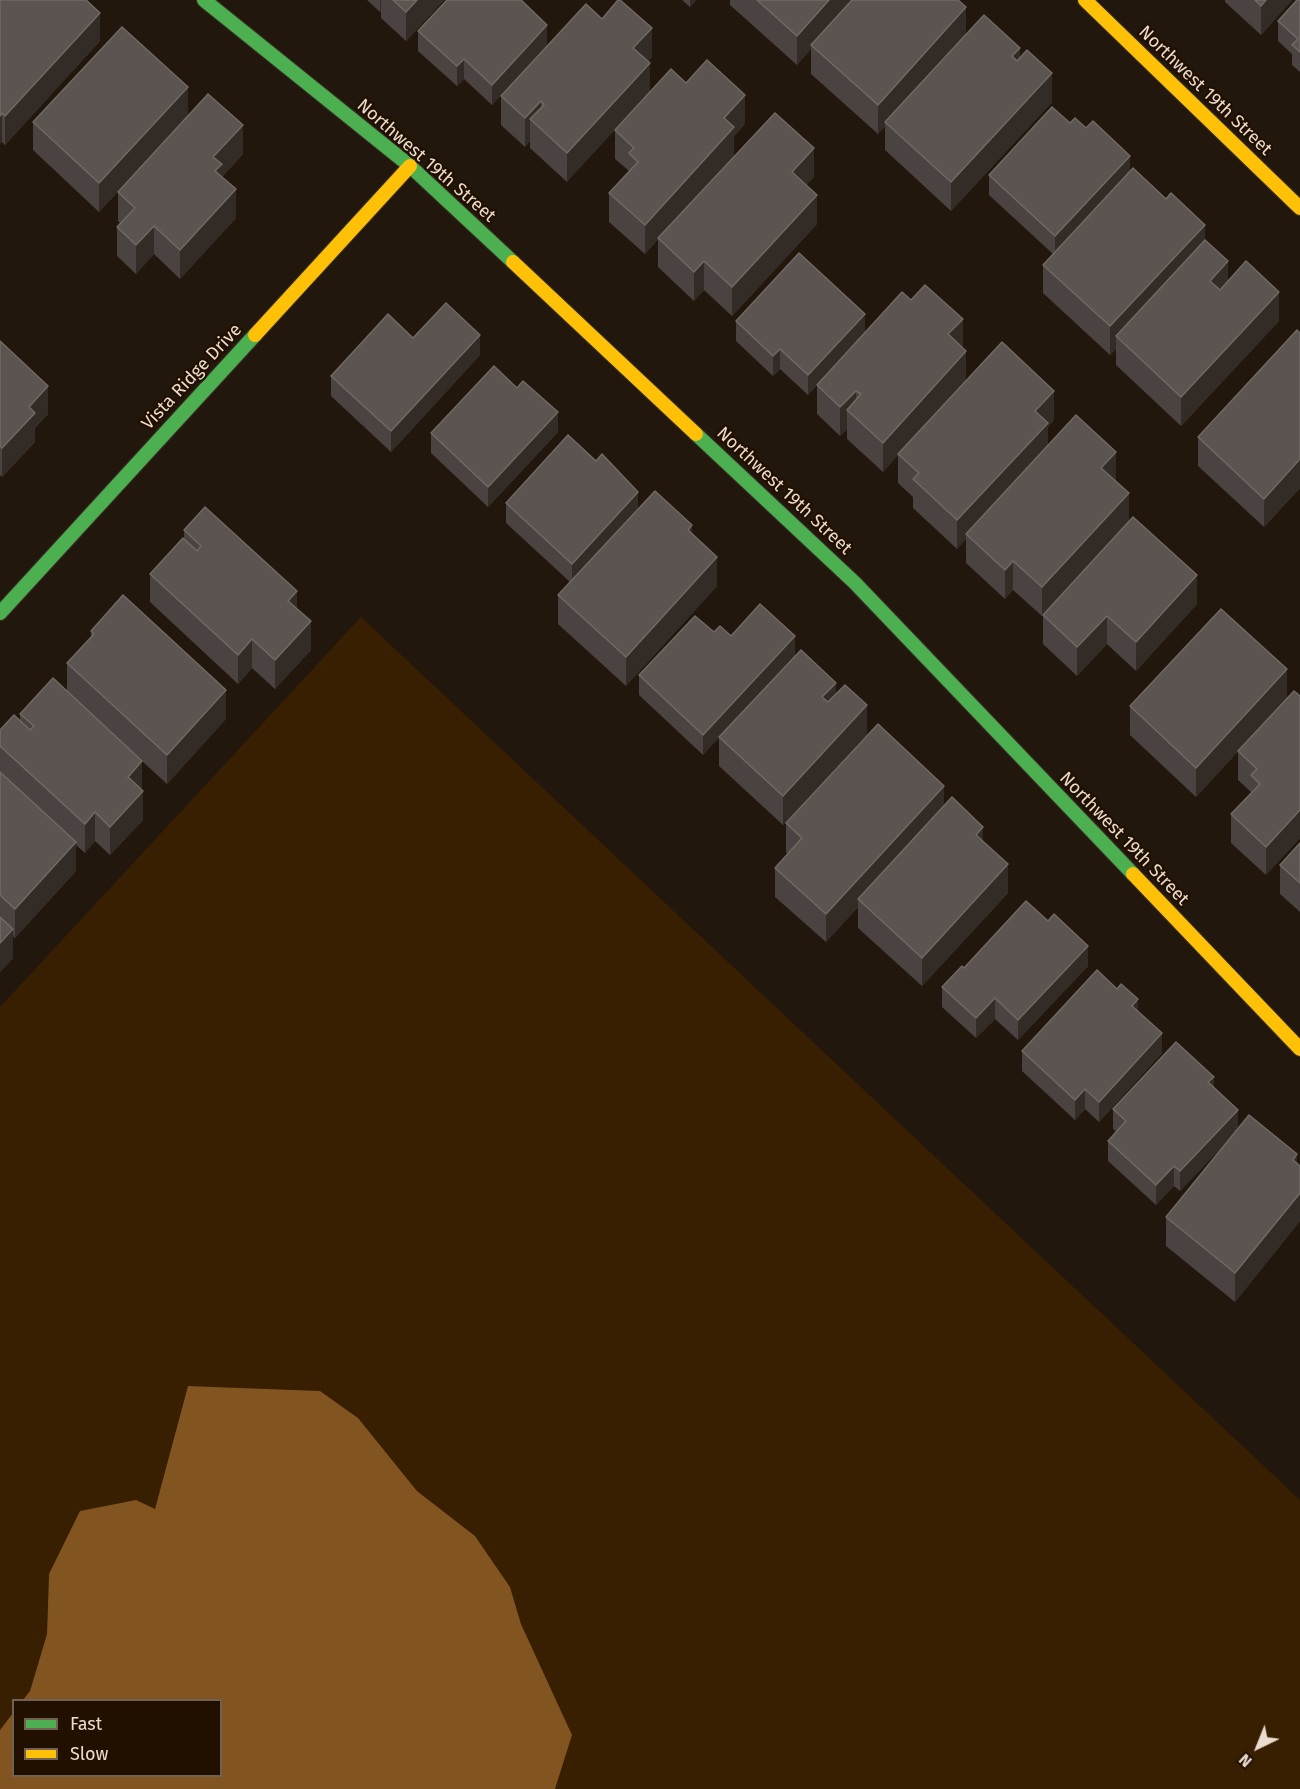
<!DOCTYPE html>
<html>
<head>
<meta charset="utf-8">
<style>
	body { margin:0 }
	#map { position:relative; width:1300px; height:1789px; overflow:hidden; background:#22170c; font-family:"Fira Sans",sans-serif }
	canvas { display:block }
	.legend { position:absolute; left:12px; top:1699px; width:210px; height:78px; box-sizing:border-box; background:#210f00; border:2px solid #716152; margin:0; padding:8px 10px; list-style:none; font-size:18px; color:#e9dbce }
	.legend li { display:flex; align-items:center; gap:12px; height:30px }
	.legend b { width:30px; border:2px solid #716152 }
	.north { position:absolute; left:1228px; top:1717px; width:60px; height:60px; -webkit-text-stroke:4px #210f00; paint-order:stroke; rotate:223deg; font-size:16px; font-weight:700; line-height:24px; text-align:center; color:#e9dbce }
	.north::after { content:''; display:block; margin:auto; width:21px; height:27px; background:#e9dbce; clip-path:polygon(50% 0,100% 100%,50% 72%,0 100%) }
</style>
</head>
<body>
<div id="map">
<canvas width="1300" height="1789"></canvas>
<ul class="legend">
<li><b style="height:8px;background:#4caf50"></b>Fast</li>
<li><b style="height:8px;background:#ffc107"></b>Slow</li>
</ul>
<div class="north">N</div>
</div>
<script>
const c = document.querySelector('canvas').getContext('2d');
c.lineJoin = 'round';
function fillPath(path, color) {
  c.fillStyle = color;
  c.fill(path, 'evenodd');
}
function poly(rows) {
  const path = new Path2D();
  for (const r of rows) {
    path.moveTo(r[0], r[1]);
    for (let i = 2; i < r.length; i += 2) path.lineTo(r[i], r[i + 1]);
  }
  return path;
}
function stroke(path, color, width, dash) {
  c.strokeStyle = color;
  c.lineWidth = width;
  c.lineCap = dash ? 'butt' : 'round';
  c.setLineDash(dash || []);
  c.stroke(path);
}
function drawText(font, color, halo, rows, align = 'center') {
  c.font = font + ' "Fira Sans",sans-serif';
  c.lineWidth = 4.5;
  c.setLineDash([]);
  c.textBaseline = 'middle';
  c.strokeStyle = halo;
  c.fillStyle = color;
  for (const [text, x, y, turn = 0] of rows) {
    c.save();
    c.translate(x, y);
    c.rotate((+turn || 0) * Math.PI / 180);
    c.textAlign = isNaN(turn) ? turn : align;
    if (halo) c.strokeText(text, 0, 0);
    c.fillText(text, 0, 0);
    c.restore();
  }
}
fillPath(poly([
	[361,617,1300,1500,1300,1789,555,1789,572,1735,521,1624,510,1587,475,1536,417,1491,358,1418,320,1391,188,1386,155,1509,49,1574,47,1634,30,1691,23,1700,14,1700,13,1713,0,1730,0,1007]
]), '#381f02');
fillPath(poly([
	[188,1386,320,1391,358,1418,417,1491,475,1536,510,1587,521,1624,572,1735,555,1789,0,1789,0,1730,13,1713,14,1776,220,1776,220,1700,23,1700,30,1691,47,1634,49,1574,80,1511,136,1500,155,1509]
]), '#825420');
const fast = poly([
	[204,0,410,166,513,262],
	[696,434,855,583,1133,874],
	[0,613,255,335]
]);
const slow = poly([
	[1085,0,1300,208],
	[513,262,696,434],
	[255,335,410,166],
	[1133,874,1300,1049]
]);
stroke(fast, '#3c332c', 16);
stroke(slow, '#3c332c', 16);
stroke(fast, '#4caf50', 14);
stroke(slow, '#ffc107', 14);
fillPath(poly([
	[0,0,100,41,5,145,2,142],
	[367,0,444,0,406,41,381,18,381,10,380,12],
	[682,0,696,0,690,7],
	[730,0,958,0,966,34,1020,59,1052,102,951,211,885,150,885,126,878,134,811,74,811,49,797,65,730,5],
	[1225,0,1292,0,1261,35,1225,2],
	[1300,0,1300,72,1292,65,1292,54,1278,41,1278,21],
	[602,19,652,57,648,61,567,182,530,148,530,141,525,147,501,125,501,96],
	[418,31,547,45,492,105,464,79,457,86,418,51],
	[686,83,745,124,734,136,734,156,704,189,814,177,806,185,817,224,732,316,704,290,694,301,658,267,658,239,645,254,609,222,609,193,629,173,629,171,615,159,615,130],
	[188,116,99,212,33,150,33,122],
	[1070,123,1130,171,1205,241,1228,281,1279,321,1181,426,1116,365,1116,349,1110,355,1043,293,1043,265,1053,254,989,195,989,175],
	[243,154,222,177,236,218,180,279,154,254,136,274,117,256,117,227,120,223,118,221,118,192],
	[736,321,865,333,963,348,966,380,939,410,1054,420,1048,427,1048,446,1115,481,1129,522,1197,604,1136,671,1107,644,1077,676,1043,644,1043,615,1042,616,1013,590,1005,599,966,563,966,539,957,549,913,508,913,497,898,483,898,455,883,472,847,439,847,429,840,436,817,414,817,385,808,395,780,369,773,376,736,341],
	[1300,333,1300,488,1264,527,1198,466,1198,437],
	[413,338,480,355,391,452,331,396,331,376],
	[0,341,48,414,35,428,35,442,2,477,0,475],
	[558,432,488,507,431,453,431,433],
	[506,503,638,509,717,586,626,686,558,624,558,595,570,582,506,523],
	[184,530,297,609,311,650,275,689,252,668,238,684,150,602,150,574,184,538],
	[91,631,226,719,167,784,119,740,142,790,143,820,110,855,95,841,85,853,76,845,76,871,15,938,13,936,13,958,0,972,0,730,20,721,20,714,67,691,67,663,91,638],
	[714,632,731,636,795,656,836,695,867,734,783,825,719,766,719,737,703,755,639,695,639,675],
	[1300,696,1300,838,1266,875,1231,843,1231,814,1251,793,1251,792,1238,780,1238,751,1255,733,1196,797,1130,735,1130,706,1287,698],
	[944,806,983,841,1008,893,922,986,858,928,858,907,826,942,775,897,775,868,788,854,786,852,786,823],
	[1300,843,1300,912,1280,894,1280,865],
	[1088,966,1018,1040,995,1019,976,1038,942,1007,942,987,964,968],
	[1138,1012,1162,1053,1099,1122,1085,1109,1075,1120,1022,1071,1022,1051],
	[1214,1087,1238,1129,1300,1166,1300,1221,1235,1302,1166,1246,1166,1217,1233,1135,1180,1191,1174,1186,1156,1205,1108,1161,1108,1141,1116,1131,1113,1129,1113,1109]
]), '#4a4342');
fillPath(poly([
	[380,0,381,0,381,10,380,12],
	[417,0,444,0,406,41,406,12],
	[690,0,696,0,690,7],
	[829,0,855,0,811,45,811,49,797,65,797,36],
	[1266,0,1292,0,1261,35,1261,6],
	[966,7,966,36,885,122,885,126,878,134,878,105],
	[100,13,100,41,5,145,5,116],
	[547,25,547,45,492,105,492,85],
	[652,28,652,57,633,77,633,48],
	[1020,48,1020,76,1012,56],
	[464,59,464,79,457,86,457,66],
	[650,63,650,92,567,182,567,153],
	[1052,73,1052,102,951,211,951,182],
	[188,87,188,116,99,212,99,183],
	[745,95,745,124,734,136,734,156,645,254,645,225,724,118],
	[541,101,541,129,530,119,530,141,525,147,525,118],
	[2,113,2,142,0,144,0,116],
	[243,125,243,154,222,177,215,200,213,157],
	[814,148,814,177,792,201,792,172],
	[1130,156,1130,176,1055,257,1055,236],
	[236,189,236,218,180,279,180,250],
	[817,195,817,224,732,316,732,287],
	[1205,225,1205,253,1116,336,1116,349,1110,355,1110,326],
	[154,226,154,254,136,274,136,245],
	[704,261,704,290,694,301,694,272],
	[1228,261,1228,290,1210,310,1210,281],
	[1279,292,1279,321,1181,426,1181,397],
	[865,314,865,334,808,395,808,375],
	[963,319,963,348,948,334],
	[480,335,480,355,391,452,391,431],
	[780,349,780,369,773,376,773,356],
	[966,351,966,380,883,472,883,443],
	[48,386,48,414,35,428,35,442,2,477,2,448,29,407],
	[856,391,856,418,847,410,847,429,840,436,840,407],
	[1054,391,1054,420,1048,427,1048,452,966,534,966,539,957,549,957,520,1035,411],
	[558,412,558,432,488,507,488,487],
	[1116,452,1116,481,1101,468],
	[1300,459,1300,488,1264,527,1264,499],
	[638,492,638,512,572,584,572,564],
	[1129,493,1129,522,1042,616,1042,587],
	[692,525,692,554,688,530],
	[717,557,717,586,626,686,626,657],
	[1013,561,1013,590,1005,599,1005,570],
	[1197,575,1197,604,1136,671,1136,642],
	[297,591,297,620,288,601],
	[1107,616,1107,644,1077,676,1077,647],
	[311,621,311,650,275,689,275,660],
	[795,636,795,656,703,755,703,735],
	[252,639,252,668,238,684,238,655],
	[1287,669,1287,698,1196,797,1196,768],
	[836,683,836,711,822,697],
	[226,690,226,719,167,784,167,755],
	[867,705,867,734,783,825,783,796],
	[142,761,142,790,128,777],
	[944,786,944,814,858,899,858,907,826,942,826,914],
	[143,791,143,820,110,855,110,827],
	[1300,810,1300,838,1266,875,1266,847],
	[95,812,95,841,85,853,85,824],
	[983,827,983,855,976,835],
	[76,842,76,871,15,938,15,909],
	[1008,864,1008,893,922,986,922,958],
	[13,929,13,958,0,972,0,943],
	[1088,946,1088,966,1018,1040,1018,1020],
	[995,998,995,1019,976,1038,976,1018],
	[1138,999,1138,1019,1132,1006],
	[1162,1033,1162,1053,1099,1122,1099,1102],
	[1214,1077,1214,1097,1208,1082],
	[1085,1089,1085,1109,1075,1120,1075,1100],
	[1238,1110,1238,1130,1180,1191,1180,1171],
	[1297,1154,1297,1183,1293,1160],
	[1174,1166,1174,1186,1156,1205,1156,1185],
	[1300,1193,1300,1221,1235,1302,1235,1273]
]), '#332b26');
const building = poly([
	[0,0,86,0,100,13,5,116,2,113,0,116,0,0],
	[393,0,417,0,406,12,393,0],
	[447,0,521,0,547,25,492,85,464,59,457,66,418,31,447,0],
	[618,0,620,0,652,28,633,48,650,63,567,153,530,119,544,105,541,101,525,118,501,96,586,4,602,19,618,0],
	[757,0,829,0,797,36,757,0],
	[852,0,958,0,966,7,878,105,811,45,852,0],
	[1255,0,1266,0,1261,6,1255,0],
	[1297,0,1300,0,1300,52,1292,45,1298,39,1278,21,1297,0],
	[984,15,1020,48,1012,56,1017,61,1027,50,1052,73,951,182,885,122,984,15],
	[122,27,188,87,99,183,33,122,122,27],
	[707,60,745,95,724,118,734,127,645,225,609,193,638,162,629,153,634,148,615,130,671,69,686,83,707,60],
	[208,94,243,125,213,157,222,164,215,171,236,189,180,250,154,226,136,245,117,227,135,208,118,192,208,94],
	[1052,107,1070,123,1075,118,1086,128,1093,121,1130,156,1055,236,989,175,1052,107],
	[775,113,814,148,792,172,817,195,732,287,704,261,694,272,658,238,775,113],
	[1133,168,1166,199,1171,193,1205,225,1110,326,1043,265,1133,168],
	[1205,240,1228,261,1210,281,1220,290,1246,261,1279,292,1181,397,1116,336,1205,240],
	[799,253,865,314,808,375,780,349,773,356,736,321,799,253],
	[925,285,963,319,948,334,966,351,883,443,847,410,861,394,856,391,840,407,817,385,902,292,911,300,925,285],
	[446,303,480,335,391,431,331,376,388,314,413,338,446,303],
	[1297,330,1300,333,1300,459,1264,499,1198,437,1297,330],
	[0,341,48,386,29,407,35,413,2,448,0,446,0,341],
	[1002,342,1054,391,1035,411,1048,423,957,520,913,479,919,473,898,454,1002,342],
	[494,366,517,388,523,381,558,412,488,487,431,433,494,366],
	[1076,415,1116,452,1101,468,1129,493,1042,587,1013,561,1005,570,966,534,1076,415],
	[568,435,596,461,602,454,638,492,572,564,506,503,568,435],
	[655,491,692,525,688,530,717,557,626,657,558,595,655,491],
	[205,507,297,591,288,601,311,621,275,660,252,639,238,655,150,574,183,538,197,551,201,546,184,530,205,507],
	[1133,517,1197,575,1136,642,1107,616,1077,647,1043,615,1133,517],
	[123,595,226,690,167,755,67,663,94,634,91,631,123,595],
	[760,604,795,636,703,735,639,675,695,616,714,632,720,626,731,636,760,604],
	[1221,609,1287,669,1196,768,1130,706,1221,609],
	[801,650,836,683,822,697,828,702,845,685,867,705,783,796,719,737,801,650],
	[53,678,142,761,128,777,143,791,110,827,95,812,85,824,0,746,0,730,14,715,30,730,34,726,20,714,53,678],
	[1294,691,1300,696,1300,810,1266,847,1231,814,1260,784,1251,775,1257,769,1238,751,1294,691],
	[878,724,944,786,826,914,775,868,802,838,786,823,878,724],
	[0,772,76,842,15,909,0,895,0,772],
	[952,797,983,827,976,835,1008,864,922,958,858,899,952,797],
	[1300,843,1300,883,1280,865,1300,843],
	[1026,901,1048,921,1054,914,1088,946,1018,1020,995,998,976,1018,942,987,962,966,964,968,1026,901],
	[0,917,13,929,0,943,0,917],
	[1097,970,1117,989,1121,984,1138,999,1132,1006,1162,1033,1099,1102,1085,1089,1075,1100,1022,1051,1097,970],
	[1176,1042,1214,1077,1208,1082,1238,1110,1180,1171,1174,1166,1156,1185,1108,1141,1126,1121,1113,1109,1176,1042],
	[1249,1115,1297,1154,1293,1160,1300,1166,1300,1193,1235,1273,1166,1217,1249,1115]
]);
fillPath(building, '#5b5451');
stroke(building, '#716964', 1.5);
drawText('18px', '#e9dbce', '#210f00', [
	["Northwest 19th Street",1205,91,44],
	["Northwest 19th Street",426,161,41],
	["Vista Ridge Drive",192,377,-47],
	["Northwest 19th Street",784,491,43],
	["Northwest 19th Street",1124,839,46]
]);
</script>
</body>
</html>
